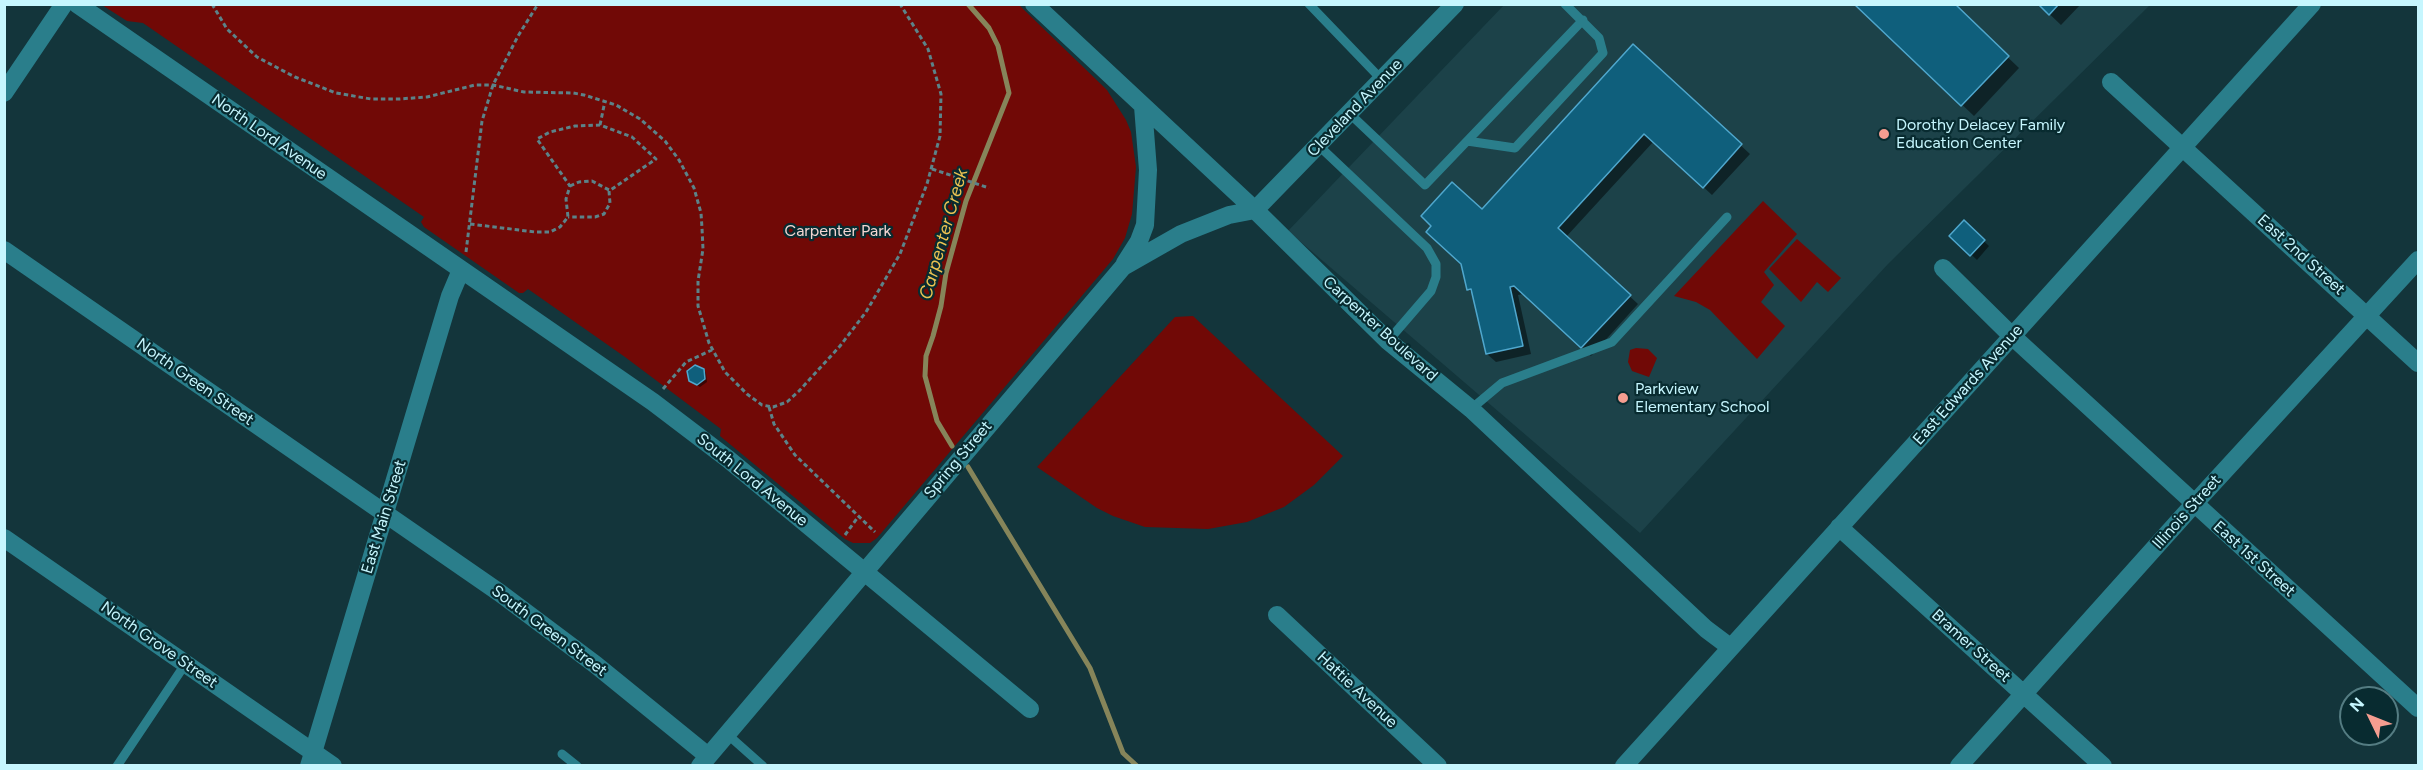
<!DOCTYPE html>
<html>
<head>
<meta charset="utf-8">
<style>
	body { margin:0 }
	#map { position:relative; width:2423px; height:770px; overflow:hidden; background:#13353b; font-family:Figtree,sans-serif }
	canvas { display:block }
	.frame { position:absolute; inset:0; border:6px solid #c6f6fe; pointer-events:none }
	.north { position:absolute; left:2339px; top:686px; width:60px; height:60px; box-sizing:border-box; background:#082b30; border:2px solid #547c82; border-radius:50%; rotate:313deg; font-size:16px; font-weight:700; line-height:24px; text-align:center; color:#c6f6fe }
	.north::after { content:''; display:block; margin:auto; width:21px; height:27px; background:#f59d90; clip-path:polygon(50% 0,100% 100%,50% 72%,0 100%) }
</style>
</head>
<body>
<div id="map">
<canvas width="2423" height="770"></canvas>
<div class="frame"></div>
<div class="north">N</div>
</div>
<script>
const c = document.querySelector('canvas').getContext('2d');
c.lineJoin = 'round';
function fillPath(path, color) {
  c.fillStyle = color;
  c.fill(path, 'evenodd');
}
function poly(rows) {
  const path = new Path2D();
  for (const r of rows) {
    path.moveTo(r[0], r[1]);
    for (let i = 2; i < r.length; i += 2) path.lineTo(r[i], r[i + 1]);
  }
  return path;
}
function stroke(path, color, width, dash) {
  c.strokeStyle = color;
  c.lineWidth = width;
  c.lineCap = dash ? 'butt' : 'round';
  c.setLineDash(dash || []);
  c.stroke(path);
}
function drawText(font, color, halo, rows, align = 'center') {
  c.font = font + ' Figtree,sans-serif';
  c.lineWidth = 4.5;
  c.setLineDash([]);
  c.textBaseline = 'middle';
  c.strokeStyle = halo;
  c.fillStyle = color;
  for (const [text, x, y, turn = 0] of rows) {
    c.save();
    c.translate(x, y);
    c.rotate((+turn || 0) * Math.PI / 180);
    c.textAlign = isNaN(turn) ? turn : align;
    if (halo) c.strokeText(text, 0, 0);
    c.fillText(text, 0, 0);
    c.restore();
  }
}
fillPath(poly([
	[1504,5,2150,5,1888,264,1640,533,1288,231]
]), '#1c4249');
fillPath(poly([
	[102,5,1019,5,1107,90,1126,120,1131,132,1136,167,1132,214,1125,238,1113,259,877,538,870,543,853,543,845,539,720,436,721,429,625,357,528,289,523,293,519,293,424,227,421,222,424,217,143,23,127,21],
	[1763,201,1797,234,1764,272,1774,285,1761,302,1785,326,1757,359,1710,310,1696,302,1674,296],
	[1797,239,1841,278,1828,292,1817,282,1801,302,1769,269],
	[1193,316,1343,456,1314,485,1284,507,1247,522,1208,529,1145,527,1113,516,1097,508,1037,467,1175,317],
	[1636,348,1648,349,1657,358,1649,377,1632,371,1628,362,1630,350]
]), '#710906');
fillPath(poly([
	[1856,4,1952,4,2019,68,1974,116],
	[2039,4,2081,4,2061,25],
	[1633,46,1750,154,1712,195,1654,141,1566,237,1638,304,1591,356,1523,294,1518,295,1531,354,1496,362,1487,354,1474,295,1468,289,1482,211],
	[1964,223,1989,246,1977,260,1952,236],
	[704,370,706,373,707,382,700,387,690,381]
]), '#0007');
stroke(poly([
	[952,446,937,421,925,376,926,356,933,336,941,306,946,273,966,201,1009,93,998,46,989,28,968,4],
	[968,467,1090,668,1123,753,1137,766]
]), '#86855a', 5);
const building = poly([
	[1854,4,1955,4,2009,56,1961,106,1854,4],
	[2038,4,2059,4,2049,15,2038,4],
	[1633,44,1742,144,1703,188,1644,134,1558,228,1631,295,1581,348,1514,286,1510,287,1523,346,1486,354,1471,289,1467,290,1461,264,1426,232,1431,226,1421,216,1452,182,1482,209,1633,44],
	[1964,220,1985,240,1970,256,1949,236,1964,220],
	[695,365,704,369,705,379,697,385,689,381,687,371,695,365]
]);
fillPath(building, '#0f5f7c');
stroke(building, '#4fa7cd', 1.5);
stroke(poly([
	[212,4,227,29,257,57,295,77,336,93,371,99,399,99,427,97,475,85,493,85,524,92,573,93,584,95,616,105,640,119,665,141,679,160,694,188,701,213,702,228,703,249,698,281,698,306,709,343,725,372,747,394,762,405,773,407,787,402,799,391,840,346,866,312,900,254,927,184,940,136,941,94,928,49,900,4],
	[600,125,605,101],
	[932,169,989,188],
	[570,186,579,182,592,181,609,190],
	[470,224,535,232,550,232,560,227,568,217,566,199,570,186,537,139,550,132,575,126,600,125,632,137,656,159,609,191,610,203,604,214,595,217,568,217],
	[466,252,482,121,493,85,518,36,538,4],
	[663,389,686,362,712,350],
	[769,407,774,424,795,455,875,532],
	[845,535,858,517]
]), '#5b8389', 3, [4.5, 3]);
stroke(poly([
	[1309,4,1382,80],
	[1350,114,1425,185,1583,20],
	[1467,141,1515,148,1603,53,1599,38,1565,4],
	[1319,146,1427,248,1436,264,1436,277,1431,291,1388,341],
	[1471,409,1502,383,1612,342,1727,217],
	[727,734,763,766],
	[562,754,577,766],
	[117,766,186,663]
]), '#2a7e8b', 9);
stroke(poly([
	[77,4,653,402,728,459,1030,709],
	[1034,4,1255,210,1388,341,1471,409,1706,629,1730,647],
	[2111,82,2418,363],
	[4,93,64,4],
	[4,250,500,593,596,665,708,756],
	[1125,263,1139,241,1145,225,1148,170,1143,106],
	[1943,268,2012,336,2418,708],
	[1839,527,2103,766],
	[4,538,333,766],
	[1277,615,1438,766],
	[309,766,450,296,461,270],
	[700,766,1123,267,1181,234,1229,215,1255,210,1455,4],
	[1624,766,2312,4],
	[1959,766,2194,504,2418,260]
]), '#2a7e8b', 18);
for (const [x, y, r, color] of [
	[1884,134,6,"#f59d90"],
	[1623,398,6,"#f59d90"]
]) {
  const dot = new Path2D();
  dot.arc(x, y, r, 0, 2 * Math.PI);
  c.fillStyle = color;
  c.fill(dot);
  stroke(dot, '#082b30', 2);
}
drawText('16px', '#c6f6fe', '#082b30', [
	["Cleveland Avenue",1355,108,-46],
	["North Lord Avenue",269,137,35],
	["East 2nd Street",2301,255,42],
	["Carpenter Boulevard",1380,329,42],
	["North Green Street",195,382,35],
	["East Edwards Avenue",1968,385,-48],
	["Spring Street",958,460,-50],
	["South Lord Avenue",752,480,39],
	["Illinois Street",2187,512,-48],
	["East Main Street",384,517,-73],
	["East 1st Street",2254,559,42],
	["South Green Street",549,631,37],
	["North Grove Street",159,645,35],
	["Bramer Street",1971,646,42],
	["Hattie Avenue",1357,690,43]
]);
drawText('16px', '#c6f6fe', '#082b30', [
	["Dorothy Delacey Family",1896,125],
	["Education Center",1896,143],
	["Parkview",1635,389],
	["Elementary School",1635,407]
], 'left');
drawText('16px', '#f4d6d2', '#082b30', [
	["Carpenter Park",838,231]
]);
drawText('italic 18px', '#ebc252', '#082b30', [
	["Carpenter Creek",944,234,-74]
]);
</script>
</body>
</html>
